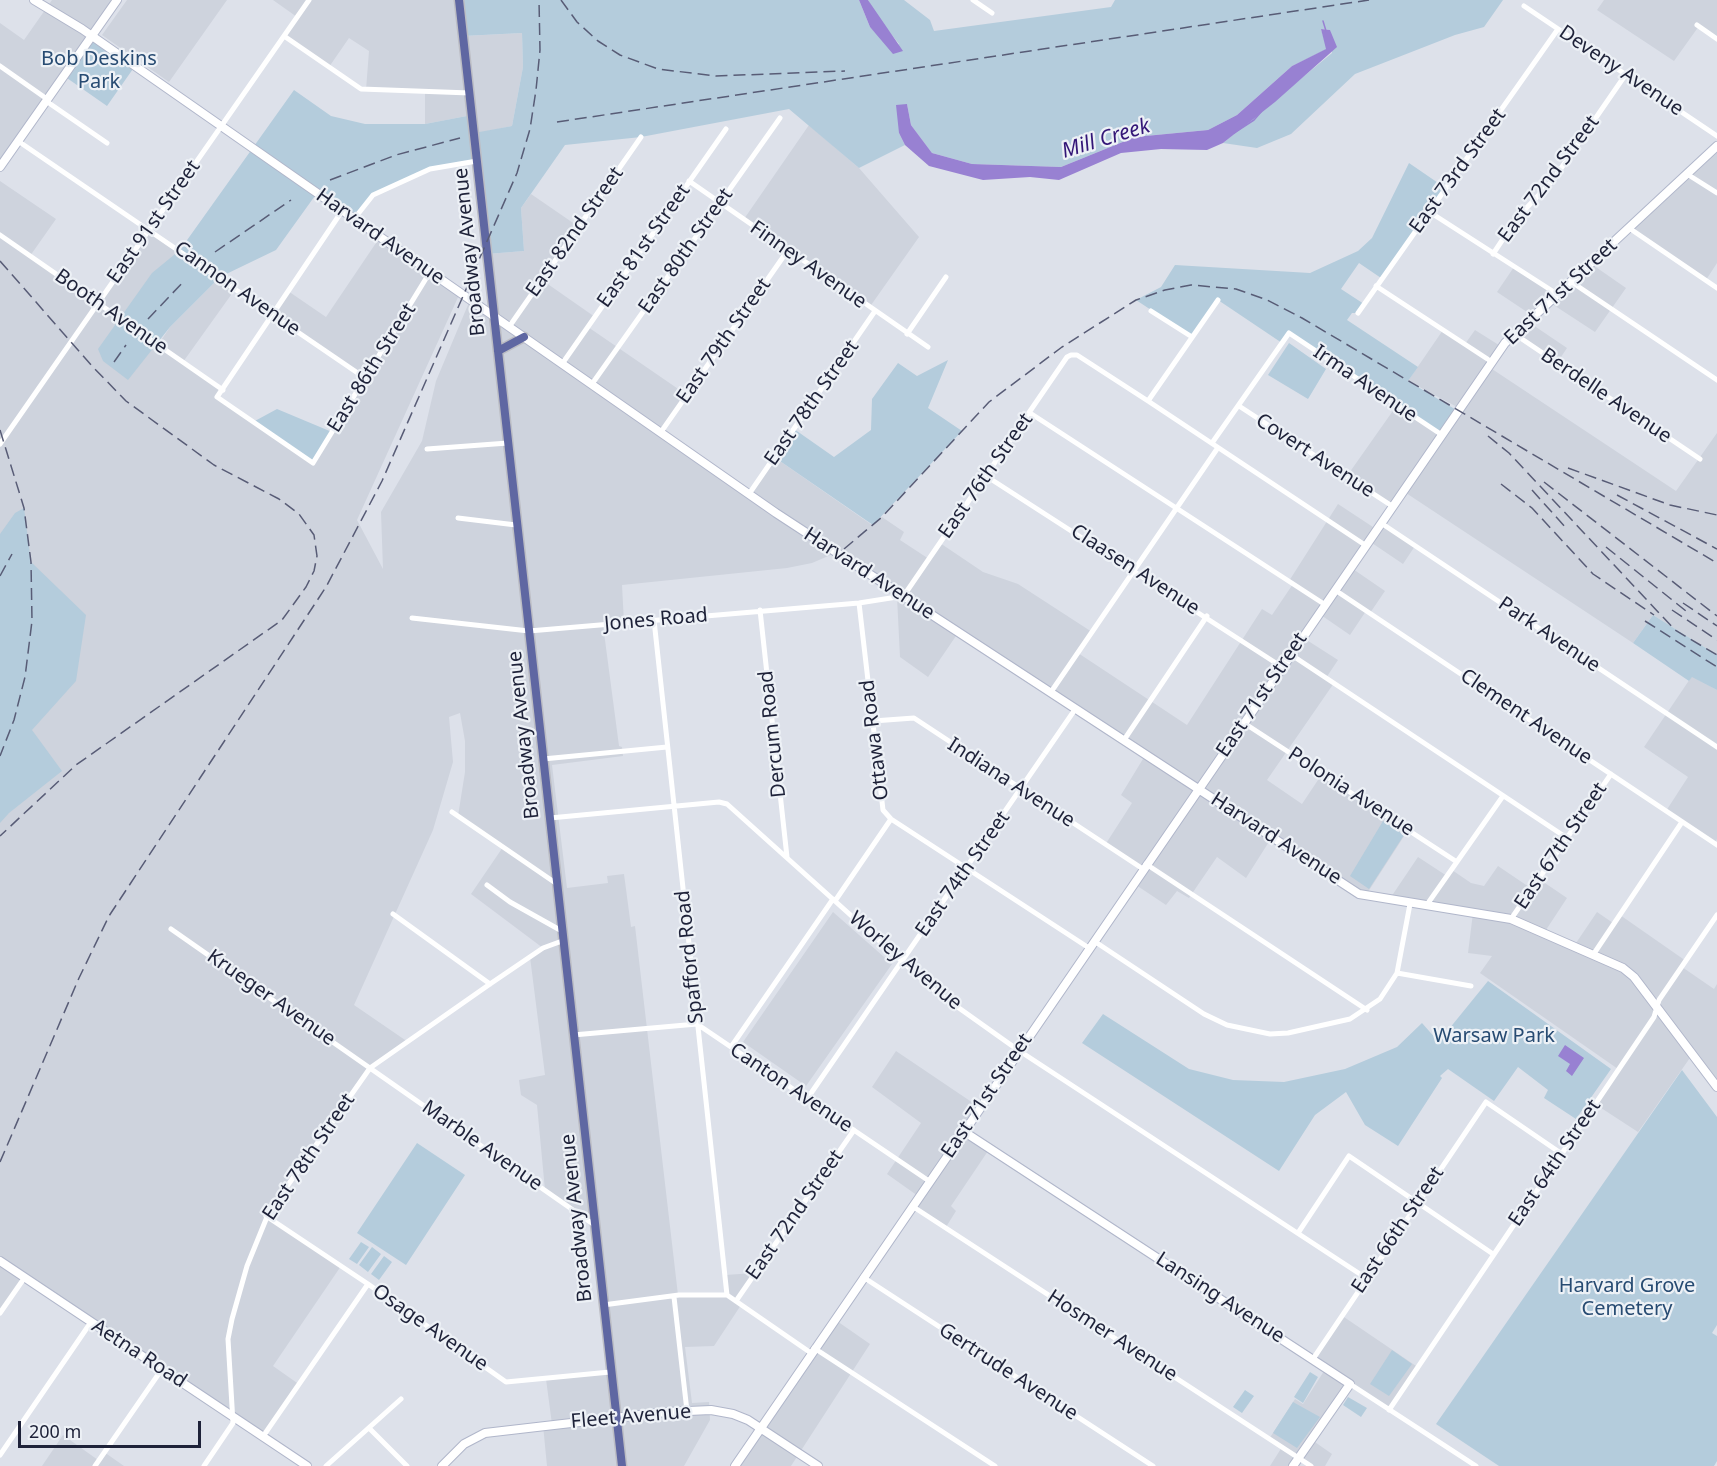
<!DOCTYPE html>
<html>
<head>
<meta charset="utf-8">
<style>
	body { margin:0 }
	#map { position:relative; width:1717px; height:1466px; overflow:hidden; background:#dde1ea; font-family:"Noto Sans",sans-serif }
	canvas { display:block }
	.scale { position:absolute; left:18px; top:1421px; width:183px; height:27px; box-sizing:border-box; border:3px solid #1e2239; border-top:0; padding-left:8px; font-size:18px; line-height:21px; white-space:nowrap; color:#1e2239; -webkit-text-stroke:4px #edf1f6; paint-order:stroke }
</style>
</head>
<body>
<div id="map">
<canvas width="1717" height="1466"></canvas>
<div class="scale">200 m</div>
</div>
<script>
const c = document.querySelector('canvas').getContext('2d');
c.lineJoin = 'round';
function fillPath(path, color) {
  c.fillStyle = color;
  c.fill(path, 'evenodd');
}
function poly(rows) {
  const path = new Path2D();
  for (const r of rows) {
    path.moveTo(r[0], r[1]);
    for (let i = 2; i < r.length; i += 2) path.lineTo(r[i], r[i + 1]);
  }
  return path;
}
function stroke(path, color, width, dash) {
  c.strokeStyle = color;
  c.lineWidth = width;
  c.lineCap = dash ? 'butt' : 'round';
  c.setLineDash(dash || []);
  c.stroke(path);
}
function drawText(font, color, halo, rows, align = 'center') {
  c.font = font + ' "Noto Sans",sans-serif';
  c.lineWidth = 4.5;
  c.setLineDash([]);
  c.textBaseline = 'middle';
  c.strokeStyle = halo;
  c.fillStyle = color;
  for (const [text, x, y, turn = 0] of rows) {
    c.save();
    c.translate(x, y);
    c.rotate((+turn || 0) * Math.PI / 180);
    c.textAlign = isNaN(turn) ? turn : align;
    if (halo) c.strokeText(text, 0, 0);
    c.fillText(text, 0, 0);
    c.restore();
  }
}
fillPath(poly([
	[52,0,117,0,0,167,0,23,24,40],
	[127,0,227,0,169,82,102,35],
	[273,0,459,0,464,36,522,33,523,67,512,126,474,134,472,115,425,124,425,92,366,90,369,51,349,38,329,67,284,36,297,17],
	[1604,0,1717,0,1717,38,1699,26,1674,61,1597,10],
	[809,125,859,168,919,237,869,308,744,219],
	[1717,150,1717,263,1706,280,1629,228],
	[0,181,56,219,30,256,97,303,149,229,180,250,158,345,170,327,220,277,236,288,183,362,223,390,217,397,313,463,365,378,273,314,288,291,326,317,380,237,460,293,357,520,383,569,381,512,422,441,436,381,470,300,493,315,487,254,524,251,521,208,531,194,579,227,542,280,595,317,588,327,687,395,661,432,748,494,774,457,872,525,882,517,904,532,900,540,929,559,940,543,983,572,1018,584,1092,632,1078,653,1187,725,1262,609,1272,615,1293,584,1289,581,1338,504,1376,529,1381,523,1415,546,1403,564,1369,541,1350,567,1385,591,1370,613,1366,611,1350,635,1318,613,1302,637,1338,660,1326,678,1334,683,1267,780,1302,804,1322,774,1408,830,1366,895,1272,837,1246,878,1217,857,1189,898,1177,891,1166,905,1133,883,1142,870,1105,845,1132,803,1121,795,1146,754,958,633,928,677,900,657,897,597,900,596,840,551,812,563,787,568,622,585,624,623,603,625,619,746,622,747,623,756,552,765,567,888,608,883,607,876,624,874,631,927,635,926,678,1295,727,1295,725,1275,755,1273,736,1301,741,1305,714,1346,685,1347,692,1403,709,1402,710,1420,684,1466,547,1466,543,1425,552,1424,546,1379,610,1372,593,1224,545,1190,537,1105,521,1095,519,1080,545,1075,530,957,543,948,471,894,503,847,458,816,465,772,465,741,460,713,449,717,453,762,433,830,354,1005,408,1042,370,1068,266,1216,341,1266,273,1366,300,1385,264,1435,25,1278,0,1313],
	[1590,263,1626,288,1595,332,1549,302,1533,316,1497,292,1514,267,1557,294],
	[1527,321,1567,348,1557,363,1513,333],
	[1443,330,1465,344,1475,330,1502,347,1489,367,1676,491,1717,433,1717,655,1653,615,1633,643,1403,491,1392,506,1347,476,1397,405,1442,434,1459,408,1408,381],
	[1692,676,1717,690,1717,839,1715,843,1666,811,1688,777,1644,747],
	[1418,857,1447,876,1452,870,1471,883,1484,886,1498,866,1532,889,1539,879,1567,898,1544,933,1574,946,1597,912,1613,923,1620,915,1686,961,1682,967,1714,989,1717,984,1717,1087,1692,1055,1638,1132,1595,1104,1618,1069,1480,973,1492,956,1468,953,1473,913,1389,900],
	[833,912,892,964,806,1086,743,1042],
	[896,1051,979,1107,963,1131,990,1148,951,1206,956,1211,946,1227,912,1206,918,1196,887,1174,921,1123,872,1087],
	[1341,1315,1419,1368,1389,1410,1350,1384,1312,1440,1332,1454,1325,1466,1311,1466,1299,1458,1293,1466,1270,1466,1282,1447,1269,1439,1295,1399,1303,1404,1326,1368,1313,1359],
	[834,1319,870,1344,791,1466,739,1466],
	[63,1435,98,1460,104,1452,124,1466,42,1466]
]), '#ced3dd');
fillPath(poly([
	[459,0,859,0,870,27,891,48,899,44,876,15,868,0,904,0,930,20,934,31,1111,7,1115,0,1503,0,1484,27,1455,35,1355,74,1291,134,1257,148,1223,143,1332,53,1330,30,1321,29,1327,49,1292,66,1237,115,1208,130,1135,137,1061,167,972,164,932,153,911,125,907,104,899,133,905,145,859,168,789,109,641,137,565,145,521,208,524,251,487,254,477,161,430,170,373,195,354,219,317,193,276,250,220,277,170,327,128,380,103,361,98,349,152,273,180,250,294,90,331,116,365,124,425,124,472,115,474,133,512,126,523,67,522,33,463,36],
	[92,36,135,66,107,106,64,76],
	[1409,163,1444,187,1381,278,1359,263,1341,289,1364,304,1358,313,1352,313,1347,320,1418,367,1408,381,1458,411,1442,435,1289,333,1282,343,1218,300,1192,337,1136,300,1161,287,1175,265,1310,273,1358,251,1372,238],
	[1289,343,1326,369,1308,399,1268,375],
	[948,360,928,408,962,431,873,525,774,457,794,429,834,457,871,430,872,399,898,363,917,376],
	[277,409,332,432,313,463,253,422],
	[24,508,31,562,86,615,76,681,32,730,62,771,9,813,0,823,0,534,15,513],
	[1653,615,1717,655,1717,690,1692,677,1689,681,1633,643],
	[1383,821,1404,835,1369,889,1350,876],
	[1488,981,1611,1069,1576,1119,1544,1098,1548,1090,1518,1067,1494,1101,1448,1069,1440,1076,1442,1078,1398,1146,1365,1125,1346,1092,1315,1115,1279,1171,1082,1043,1103,1014,1189,1069,1233,1080,1284,1082,1345,1069,1397,1047,1422,1023,1437,1040,1449,1029],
	[1682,1070,1717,1117,1717,1325,1712,1333,1717,1336,1717,1461,1714,1466,1499,1466,1436,1424],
	[417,1143,465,1175,406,1265,357,1233],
	[361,1242,369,1247,357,1264,349,1259],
	[372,1247,381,1254,368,1272,359,1265],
	[384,1256,392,1262,379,1280,371,1274],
	[1392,1350,1412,1364,1389,1396,1370,1384],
	[1310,1372,1318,1377,1303,1403,1294,1397],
	[1245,1390,1254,1396,1242,1413,1233,1407],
	[1348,1397,1367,1408,1361,1417,1343,1405],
	[1293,1402,1320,1417,1297,1448,1273,1433]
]), '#b4ccdc');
fillPath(poly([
	[859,0,868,0,903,51,893,54,870,27],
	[1321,29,1330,30,1337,47,1275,102,1223,143,1207,150,1161,149,1121,153,1059,180,1030,177,983,180,929,166,905,145,899,133,896,105,907,104,911,125,932,153,972,164,1061,167,1135,137,1208,130,1237,115,1292,66,1326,49],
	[1565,1045,1584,1058,1572,1076,1566,1071,1570,1064,1558,1056]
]), '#9881d2');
stroke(poly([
	[1323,21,1326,31],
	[1234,133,1254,120,1261,112]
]), '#9881d2', 1.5);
const secondary = poly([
	[34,0,82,29,776,513,1359,894,1511,919,1623,968,1634,977,1717,1087],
	[0,167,117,0],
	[963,1131,1350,1384,1293,1466],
	[0,1261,307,1466],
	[442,1466,464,1444,485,1433,666,1412,711,1410,733,1414,748,1420,818,1466],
	[735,1466,1505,343,1717,146]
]);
const primary = poly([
	[459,0,622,1466],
	[498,351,524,337]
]);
stroke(secondary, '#b0b6ca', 10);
stroke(primary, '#bcbdc4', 11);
stroke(poly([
	[973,0,992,13],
	[1524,6,1717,136],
	[1697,25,1717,39],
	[284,36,361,89,470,93],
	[0,66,47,99],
	[46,101,107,143],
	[18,141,365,378],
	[1687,174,1717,193],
	[689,181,928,347],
	[342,211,217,397,313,463,430,272],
	[1428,211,1557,294],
	[354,219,373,195,430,169,477,161],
	[1629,228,1717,288],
	[0,235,223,390],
	[1493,254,1517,218,1553,180,1626,74],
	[1570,281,1717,380],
	[1376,286,1492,362],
	[1151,311,1192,337],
	[1358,313,1558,29],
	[509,327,641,137],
	[1513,333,1700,459],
	[907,334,946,277],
	[562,364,726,129],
	[592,384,780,118],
	[1148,401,1218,300],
	[1239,406,1392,506],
	[1030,413,1324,604],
	[661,432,788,250],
	[1212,443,1289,333,1442,435],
	[0,444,309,0],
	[427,449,508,443],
	[986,476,1282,667],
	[749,494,875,311],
	[458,518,516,525],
	[1381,523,1717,747],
	[1335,590,1717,845],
	[859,603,883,810,891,819,1089,948],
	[760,610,787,857],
	[412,618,529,631,859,603,897,597,907,591,1067,357,1071,355,1077,355,1148,401,1365,545],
	[654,620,727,1295],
	[1290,654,1567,838],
	[1051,692,1217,449],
	[873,721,914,718,1143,869],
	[1244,723,1457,862],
	[1124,740,1207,616],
	[543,759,667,747],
	[452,812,557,884],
	[550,818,719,802,727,804,935,991,1018,1050,1366,1278],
	[1146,864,1367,1010],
	[487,885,510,902,560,930],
	[835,901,891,819],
	[1426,906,1503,796],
	[393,914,490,984],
	[1511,919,1611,774],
	[171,929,593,1224],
	[1094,941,1204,1014,1227,1025,1270,1034,1288,1033,1350,1019,1380,999,1397,973,1410,904],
	[1593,955,1682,822],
	[1397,973,1471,986],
	[573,1035,697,1024,929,1181],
	[731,1047,833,899],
	[807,1099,1076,708],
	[912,1206,1311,1466],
	[266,1216,368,1284,506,1382,610,1372],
	[1298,1233,1349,1156,1493,1254],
	[863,1277,1153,1466],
	[674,1297,687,1411],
	[736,1301,854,1130],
	[603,1305,679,1295,727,1295,811,1353],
	[0,1313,25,1277],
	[814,1348,995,1466],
	[1313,1359,1486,1102,1562,1154],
	[1350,1384,1476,1466],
	[1389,1410,1654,1017,1659,1000,1717,915],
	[369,1428,407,1466],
	[264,1435,368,1284],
	[0,1455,91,1322],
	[95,1466,162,1369],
	[204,1466,233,1423,228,1339,232,1319,247,1266,269,1212,370,1068,490,984,543,948,562,941],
	[326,1466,401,1399]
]), '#fff', 5);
stroke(secondary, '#fff', 8);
stroke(primary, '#5f67a2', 8);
stroke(poly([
	[561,0,577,22,598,41,620,55,658,69,716,76,845,71],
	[557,122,1369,0],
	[330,180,396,155,460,138],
	[215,252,291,200],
	[0,261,92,366,126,401,214,465,279,499,299,514,314,535,317,556,314,571,306,587,282,620,76,765,0,836],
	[148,319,185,280],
	[114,362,126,345],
	[0,430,24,508,31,562,32,621,25,677,14,720,0,756],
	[1488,436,1509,453,1675,630,1717,655],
	[1568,468,1670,505,1717,515],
	[1544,482,1717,616],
	[1501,484,1532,508,1593,574,1654,615],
	[1532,490,1566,528],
	[1617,495,1717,549],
	[1606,547,1686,611],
	[844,549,882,517,989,402,1062,347,1136,300,1165,290,1191,285,1236,289,1267,300,1302,318,1717,563],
	[0,576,12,554],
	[1683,603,1717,626],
	[1672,610,1717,640],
	[1645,621,1717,667],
	[0,1162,79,978,109,916,326,587,382,481,517,173,530,129,536,90,540,50,539,0]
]), '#585c76', 1.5, [12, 6]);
drawText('20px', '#274b72', '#edf1f6', [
	["Bob Deskins",99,59],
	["Park",99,82],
	["Warsaw Park",1494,1036],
	["Harvard Grove",1627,1286],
	["Cemetery",1627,1309]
]);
drawText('20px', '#1e2239', '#edf1f6', [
	["Deveny Avenue",1621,71,34],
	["East 73rd Street",1458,171,-54],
	["East 72nd Street",1549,179,-53],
	["East 91st Street",154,222,-55],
	["East 82nd Street",575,232,-55],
	["Harvard Avenue",380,237,35],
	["East 81st Street",644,246,-55],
	["East 80th Street",686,251,-55],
	["Broadway Avenue",470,252,-96],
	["Finney Avenue",808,265,35],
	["Cannon Avenue",237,289,35],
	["East 71st Street",1561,292,-43],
	["Booth Avenue",111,312,35],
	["East 79th Street",724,341,-55],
	["East 86th Street",372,368,-58],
	["Irma Avenue",1365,384,34],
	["Berdelle Avenue",1606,396,34],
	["East 78th Street",812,403,-55],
	["Covert Avenue",1315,456,33],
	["East 76th Street",986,476,-55],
	["Claasen Avenue",1135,570,33],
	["Harvard Avenue",869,574,33],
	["Jones Road",656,620,-5],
	["Park Avenue",1549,635,34],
	["East 71st Street",1262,695,-56],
	["Clement Avenue",1526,717,34],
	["Dercum Road",773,734,-96],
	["Broadway Avenue",524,735,-96],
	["Ottawa Road",875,740,-97],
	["Indiana Avenue",1011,783,33],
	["Polonia Avenue",1351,792,33],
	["Harvard Avenue",1276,839,33],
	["East 67th Street",1561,846,-56],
	["East 74th Street",963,874,-55],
	["Spafford Road",690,957,-96],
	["Worley Avenue",905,961,40],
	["Krueger Avenue",271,998,35],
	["Canton Avenue",791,1088,34],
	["East 71st Street",987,1096,-56],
	["Marble Avenue",482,1146,35],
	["East 78th Street",309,1157,-56],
	["East 64th Street",1555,1163,-56],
	["East 72nd Street",795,1215,-55],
	["Broadway Avenue",577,1218,-96],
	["East 66th Street",1398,1230,-56],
	["Lansing Avenue",1220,1298,33],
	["Osage Avenue",430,1328,35],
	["Hosmer Avenue",1112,1336,33],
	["Aetna Road",139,1354,33],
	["Gertrude Avenue",1008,1372,33],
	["Fleet Avenue",631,1417,-5]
]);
drawText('italic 21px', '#331677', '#edf1f6', [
	["Mill Creek",1106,139,-17]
]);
</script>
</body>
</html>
